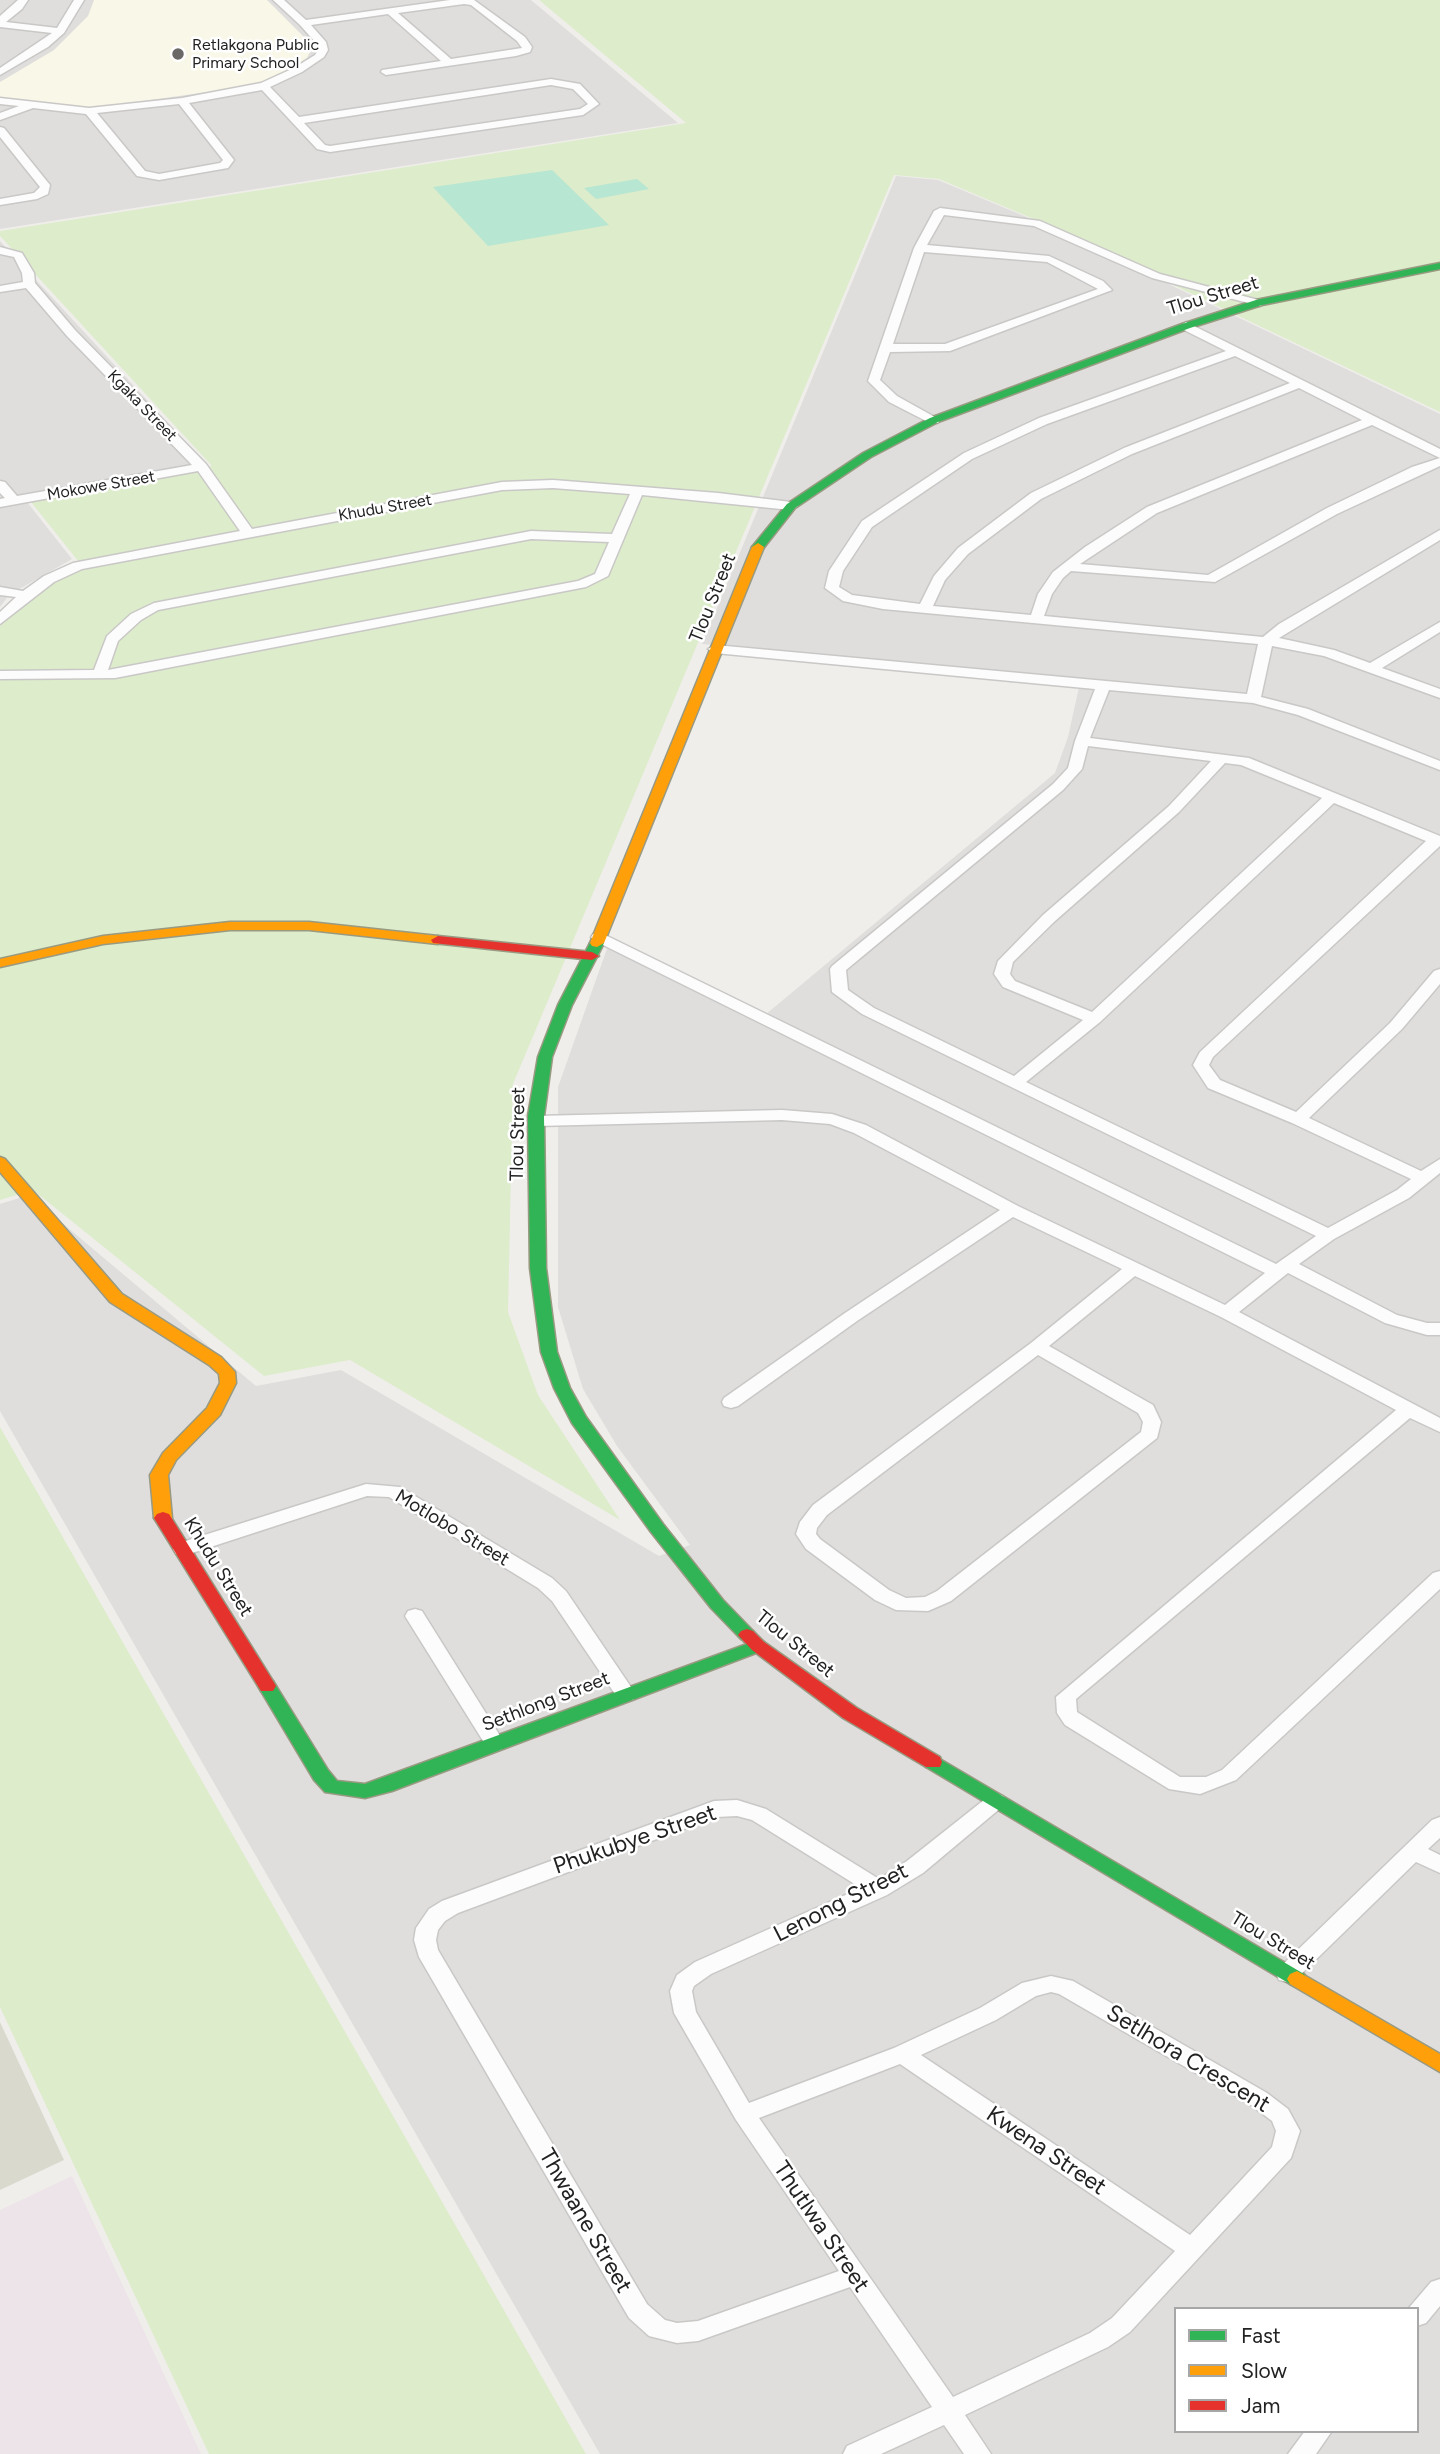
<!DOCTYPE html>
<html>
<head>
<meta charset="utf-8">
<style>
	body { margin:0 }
	#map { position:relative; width:1440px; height:2454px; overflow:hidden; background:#f0eeeb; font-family:Figtree,sans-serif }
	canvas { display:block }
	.legend { position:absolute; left:1174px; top:2307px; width:245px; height:126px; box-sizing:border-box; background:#fff; border:2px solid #a7a7a7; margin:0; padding:9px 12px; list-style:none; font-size:21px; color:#222 }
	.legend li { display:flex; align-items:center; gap:14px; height:35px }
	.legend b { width:35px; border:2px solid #a7a7a7 }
</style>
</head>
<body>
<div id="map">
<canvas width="1440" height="2454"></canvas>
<ul class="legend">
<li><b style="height:9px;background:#30b455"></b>Fast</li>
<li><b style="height:9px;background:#ff9f0a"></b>Slow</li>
<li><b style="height:9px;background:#e5322d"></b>Jam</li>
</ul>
</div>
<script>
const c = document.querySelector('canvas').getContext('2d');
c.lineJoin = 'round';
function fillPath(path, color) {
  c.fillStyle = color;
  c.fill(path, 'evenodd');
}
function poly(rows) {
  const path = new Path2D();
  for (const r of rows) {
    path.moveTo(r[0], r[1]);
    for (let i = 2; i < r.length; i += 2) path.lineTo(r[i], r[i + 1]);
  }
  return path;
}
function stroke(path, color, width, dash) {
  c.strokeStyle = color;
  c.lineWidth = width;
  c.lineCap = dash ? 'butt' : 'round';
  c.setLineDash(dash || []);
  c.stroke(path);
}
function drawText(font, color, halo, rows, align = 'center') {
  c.font = font + ' Figtree,sans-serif';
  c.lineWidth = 5;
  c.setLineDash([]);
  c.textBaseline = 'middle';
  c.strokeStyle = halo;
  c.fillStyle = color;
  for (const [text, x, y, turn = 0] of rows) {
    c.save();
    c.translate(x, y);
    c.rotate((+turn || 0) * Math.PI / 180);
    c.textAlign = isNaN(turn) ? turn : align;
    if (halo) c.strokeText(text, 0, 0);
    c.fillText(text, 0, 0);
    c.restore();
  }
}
fillPath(poly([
	[0,0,531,0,678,123,0,229],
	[896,176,938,180,1041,223,1440,414,1440,2454,600,2454,0,1411,0,1204,29,1195,256,1386,341,1370,659,1556,690,1545,617,1446,583,1389,558,1307,558,1087,609,943,759,1020,1055,773,1068,737,1081,678,702,644],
	[1176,2309,1417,2309,1417,2431,1176,2431],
	[0,241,207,465,27,502,72,559,9,595,0,607]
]), '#dfdedc');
fillPath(poly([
	[72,2176,201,2454,0,2454,0,2210]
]), '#ede4e9');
fillPath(poly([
	[94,0,267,0,313,46,307,58,279,77,249,86,102,107,82,108,0,97,0,82,54,50,88,16]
]), '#f8f7e8');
fillPath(poly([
	[0,2022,64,2160,0,2190]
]), '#d9d9cd');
fillPath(poly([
	[539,0,1440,0,1440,412,1043,223,939,179,894,175,513,1084,508,1312,538,1395,620,1520,350,1360,264,1376,33,1190,0,1200,0,624,22,596,82,566,31,502,212,466,0,236,0,231,686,123],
	[0,1427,586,2454,209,2454,0,2007]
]), '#ddeccb');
fillPath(poly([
	[552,170,609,225,488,246,433,187],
	[637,179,649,189,596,199,584,188]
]), '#b7e6d2');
const street = poly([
	[18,0,28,0,22,9,6,22,57,28,74,0,84,0,64,33,48,47,0,75,0,68,52,33,0,27,0,16,18,0],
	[273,0,284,0,306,20,450,0,474,0,525,37,532,47,530,52,516,56,386,75,381,72,382,70,441,61,388,14,311,25,326,42,328,50,324,57,302,72,270,87,299,117,551,79,580,84,599,104,583,115,330,152,317,149,262,90,189,103,234,160,228,168,159,180,137,176,86,114,33,108,0,120,0,113,19,106,0,104,0,98,89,108,182,98,261,83,294,68,315,55,318,50,316,43,300,25,273,0],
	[464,4,471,5,517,41,522,48,451,59,398,13,464,4],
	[551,85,573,89,588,104,580,109,330,146,325,145,304,123,551,85],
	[179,104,223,160,220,163,159,174,145,171,97,113,179,104],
	[0,127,4,128,50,185,48,194,37,199,0,205,0,199,34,193,40,187,0,137,0,127],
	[940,208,1040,221,1160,274,1266,302,1260,306,1152,278,1034,226,944,215,927,245,1049,256,1103,281,1112,290,950,351,890,352,880,380,897,396,940,420,938,423,930,423,889,402,868,381,914,248,934,211,940,208],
	[924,252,1047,262,1098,289,945,344,893,344,924,252],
	[0,247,22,253,34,273,35,283,75,330,206,464,252,529,502,482,553,480,718,493,791,502,798,506,791,510,642,495,608,576,586,587,115,678,0,679,0,671,94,670,107,636,131,614,154,603,531,531,612,534,630,494,553,488,502,490,82,569,54,582,0,624,0,612,16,597,0,595,0,587,23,591,44,576,73,563,240,531,198,471,0,507,0,499,5,498,0,493,0,481,5,482,17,496,192,465,67,336,26,288,0,292,0,286,23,282,22,273,14,257,0,254,0,247],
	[531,539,609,542,595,574,578,581,108,670,118,641,141,620,158,610,531,539],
	[1186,322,1440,449,1440,458,1372,425,1157,513,1080,564,1208,575,1327,508,1412,467,1440,458,1440,466,1337,514,1215,582,1071,571,1063,578,1052,594,1044,616,1263,637,1279,624,1440,530,1440,540,1279,638,1334,650,1370,663,1440,622,1440,632,1382,668,1440,689,1440,698,1324,656,1272,646,1261,697,1308,709,1440,761,1440,770,1298,715,1253,703,1109,690,1090,738,1249,758,1440,836,1440,846,1213,1057,1209,1065,1220,1080,1296,1112,1390,1023,1434,971,1440,969,1440,984,1402,1029,1309,1118,1421,1171,1440,1159,1440,1173,1409,1198,1334,1239,1299,1264,1397,1315,1427,1323,1440,1323,1440,1335,1427,1335,1385,1323,1288,1273,1239,1312,1440,1418,1440,1432,1410,1418,1076,1699,1077,1712,1180,1777,1206,1777,1222,1770,1433,1573,1440,1571,1440,1589,1236,1780,1200,1794,1169,1789,1065,1725,1057,1713,1056,1697,1396,1410,1221,1317,1135,1276,1049,1346,1153,1405,1161,1422,1157,1438,951,1601,928,1611,896,1610,875,1600,806,1549,796,1534,800,1522,813,1505,1031,1343,1122,1269,1013,1217,857,1321,738,1406,731,1408,724,1406,722,1402,724,1398,845,1313,1000,1210,854,1133,830,1124,782,1120,537,1126,529,1121,537,1116,782,1110,832,1114,866,1125,1018,1206,1225,1305,1265,1273,593,940,591,937,593,934,599,932,1276,1264,1316,1236,862,1014,832,992,830,969,832,966,1053,784,1068,768,1075,741,1095,689,715,653,708,649,715,645,1247,694,1258,644,883,609,843,601,825,588,829,571,862,521,964,453,1039,418,1226,351,1182,329,1180,326,1186,322],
	[1235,356,1290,383,1124,448,1031,493,958,548,934,576,920,604,852,595,839,587,843,571,872,527,972,459,1047,424,1235,356],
	[1299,388,1362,420,1147,507,1085,547,1053,572,1038,594,1031,615,933,606,945,580,968,554,1041,499,1132,454,1299,388],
	[1088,746,1211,761,1169,806,1043,915,998,961,994,974,1003,987,1083,1020,1014,1076,874,1008,848,990,846,970,1063,790,1082,769,1088,746],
	[1225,763,1241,765,1322,798,1092,1012,1015,981,1010,974,1013,962,1055,921,1179,812,1225,763],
	[1334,803,1426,841,1200,1052,1193,1065,1208,1088,1292,1123,1411,1179,1397,1190,1328,1228,1026,1082,1100,1022,1334,803],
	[1038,1355,1138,1413,1143,1422,1141,1432,937,1591,925,1597,906,1598,889,1590,820,1539,816,1534,817,1528,827,1515,1038,1355],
	[366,1484,400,1487,552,1578,566,1591,633,1690,636,1695,633,1700,619,1700,552,1601,538,1588,389,1497,367,1496,183,1556,176,1554,173,1549,176,1544,366,1484],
	[415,1609,422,1611,502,1739,505,1744,502,1749,495,1751,488,1749,405,1616,408,1611,415,1609],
	[996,1793,1003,1796,1007,1801,1003,1806,923,1873,887,1895,711,1974,694,1986,692,1991,696,2012,749,2103,894,2048,980,2008,1022,1983,1051,1976,1073,1981,1267,2093,1288,2109,1300,2131,1291,2158,1130,2332,1108,2347,965,2415,991,2454,964,2454,944,2425,881,2454,843,2454,847,2446,932,2407,850,2287,698,2341,677,2343,649,2336,629,2318,419,1957,414,1940,416,1928,429,1909,442,1901,714,1801,737,1800,766,1809,879,1879,907,1861,989,1796,996,1793],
	[737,1816,752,1820,861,1888,695,1962,677,1975,670,1991,674,2013,736,2120,839,2271,698,2321,677,2323,665,2320,647,2304,438,1950,436,1940,438,1930,445,1921,458,1913,716,1817,737,1816],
	[1051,1992,1059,1994,1251,2105,1272,2121,1276,2131,1272,2147,1190,2235,921,2055,996,2020,1036,1996,1051,1992],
	[900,2064,1175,2251,1112,2318,1090,2333,953,2397,759,2118,900,2064],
	[1440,1817,1440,1838,1428,1849,1440,1855,1440,1873,1416,1862,1295,1980,1287,1982,1279,1980,1276,1974,1279,1968,1432,1820,1440,1817],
	[1440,2279,1440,2306,1426,2323,1417,2326,1417,2309,1408,2309,1431,2282,1440,2279],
	[1305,2431,1332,2431,1316,2454,1288,2454,1305,2431]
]);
const fast = poly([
	[1440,263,1440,269,1262,305,1190,328,938,422,871,457,795,508,762,550,758,551,752,547,787,504,863,453,930,418,1182,324,1256,300,1440,263],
	[597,939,604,943,572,1005,552,1057,544,1116,546,1268,557,1352,570,1388,586,1417,663,1524,723,1600,753,1631,756,1635,753,1639,747,1641,741,1639,711,1608,651,1532,572,1423,554,1388,541,1352,530,1268,528,1116,538,1057,558,1005,590,943,597,939],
	[758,1640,764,1642,767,1646,764,1650,392,1791,365,1798,325,1792,314,1780,258,1686,261,1681,273,1681,328,1770,337,1781,365,1784,758,1640],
	[933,1755,1304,1974,1307,1979,1304,1984,1297,1987,1290,1984,926,1767,924,1762,926,1757,933,1755]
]);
const slow = poly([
	[758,543,764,547,604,943,597,947,592,946,590,943,752,547,758,543],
	[230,922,309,922,438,936,445,940,438,944,309,930,230,930,103,944,0,967,0,959,103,936,230,922],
	[0,1157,5,1159,122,1294,221,1357,235,1372,236,1383,220,1415,176,1460,168,1475,172,1518,169,1522,157,1522,154,1518,150,1475,163,1453,207,1408,220,1383,219,1374,209,1365,110,1302,0,1172,0,1157],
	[1297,1971,1440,2054,1440,2072,1290,1984,1287,1979,1290,1974,1297,1971]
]);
const jam = poly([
	[438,936,592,952,599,956,592,960,433,943,431,940,438,936],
	[163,1512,169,1514,273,1681,276,1686,273,1691,261,1691,154,1518,157,1514,163,1512],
	[747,1629,753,1631,764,1642,857,1708,940,1757,942,1762,940,1767,926,1767,843,1718,752,1650,738,1635,741,1631,747,1629]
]);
stroke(street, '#c9c8c7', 3);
stroke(fast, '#999a82', 3);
stroke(slow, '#999a82', 3);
stroke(jam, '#999a82', 3);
fillPath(street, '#fdfcfc');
fillPath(fast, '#30b455');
fillPath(slow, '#ff9f0a');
fillPath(jam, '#e5322d');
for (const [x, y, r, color] of [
	[178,54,7,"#6a6968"]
]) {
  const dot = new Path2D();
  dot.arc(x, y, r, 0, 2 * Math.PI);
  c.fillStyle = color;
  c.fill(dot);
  stroke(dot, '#fff', 2.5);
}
drawText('16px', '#222', '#fff', [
	["Retlakgona Public",192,45],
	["Primary School",192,63]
], 'left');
drawText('16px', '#222', '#fff', [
	["Kgaka Street",142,406,46],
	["Mokowe Street",101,486,-10],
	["Khudu Street",385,508,-10]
]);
drawText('19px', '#222', '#fff', [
	["Tlou Street",1213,296,-17],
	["Tlou Street",713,598,-68],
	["Tlou Street",518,1134,-89],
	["Motlobo Street",452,1528,31],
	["Khudu Street",218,1567,58],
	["Tlou Street",795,1644,39],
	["Sethlong Street",546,1702,-21],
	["Tlou Street",1273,1941,31]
]);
drawText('23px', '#222', '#fff', [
	["Phukubye Street",635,1840,-19],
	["Lenong Street",841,1903,-27],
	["Setlhora Crescent",1188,2059,31],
	["Kwena Street",1046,2151,34],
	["Thwaane Street",585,2221,60],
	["Thutlwa Street",821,2227,56]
]);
</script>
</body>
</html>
